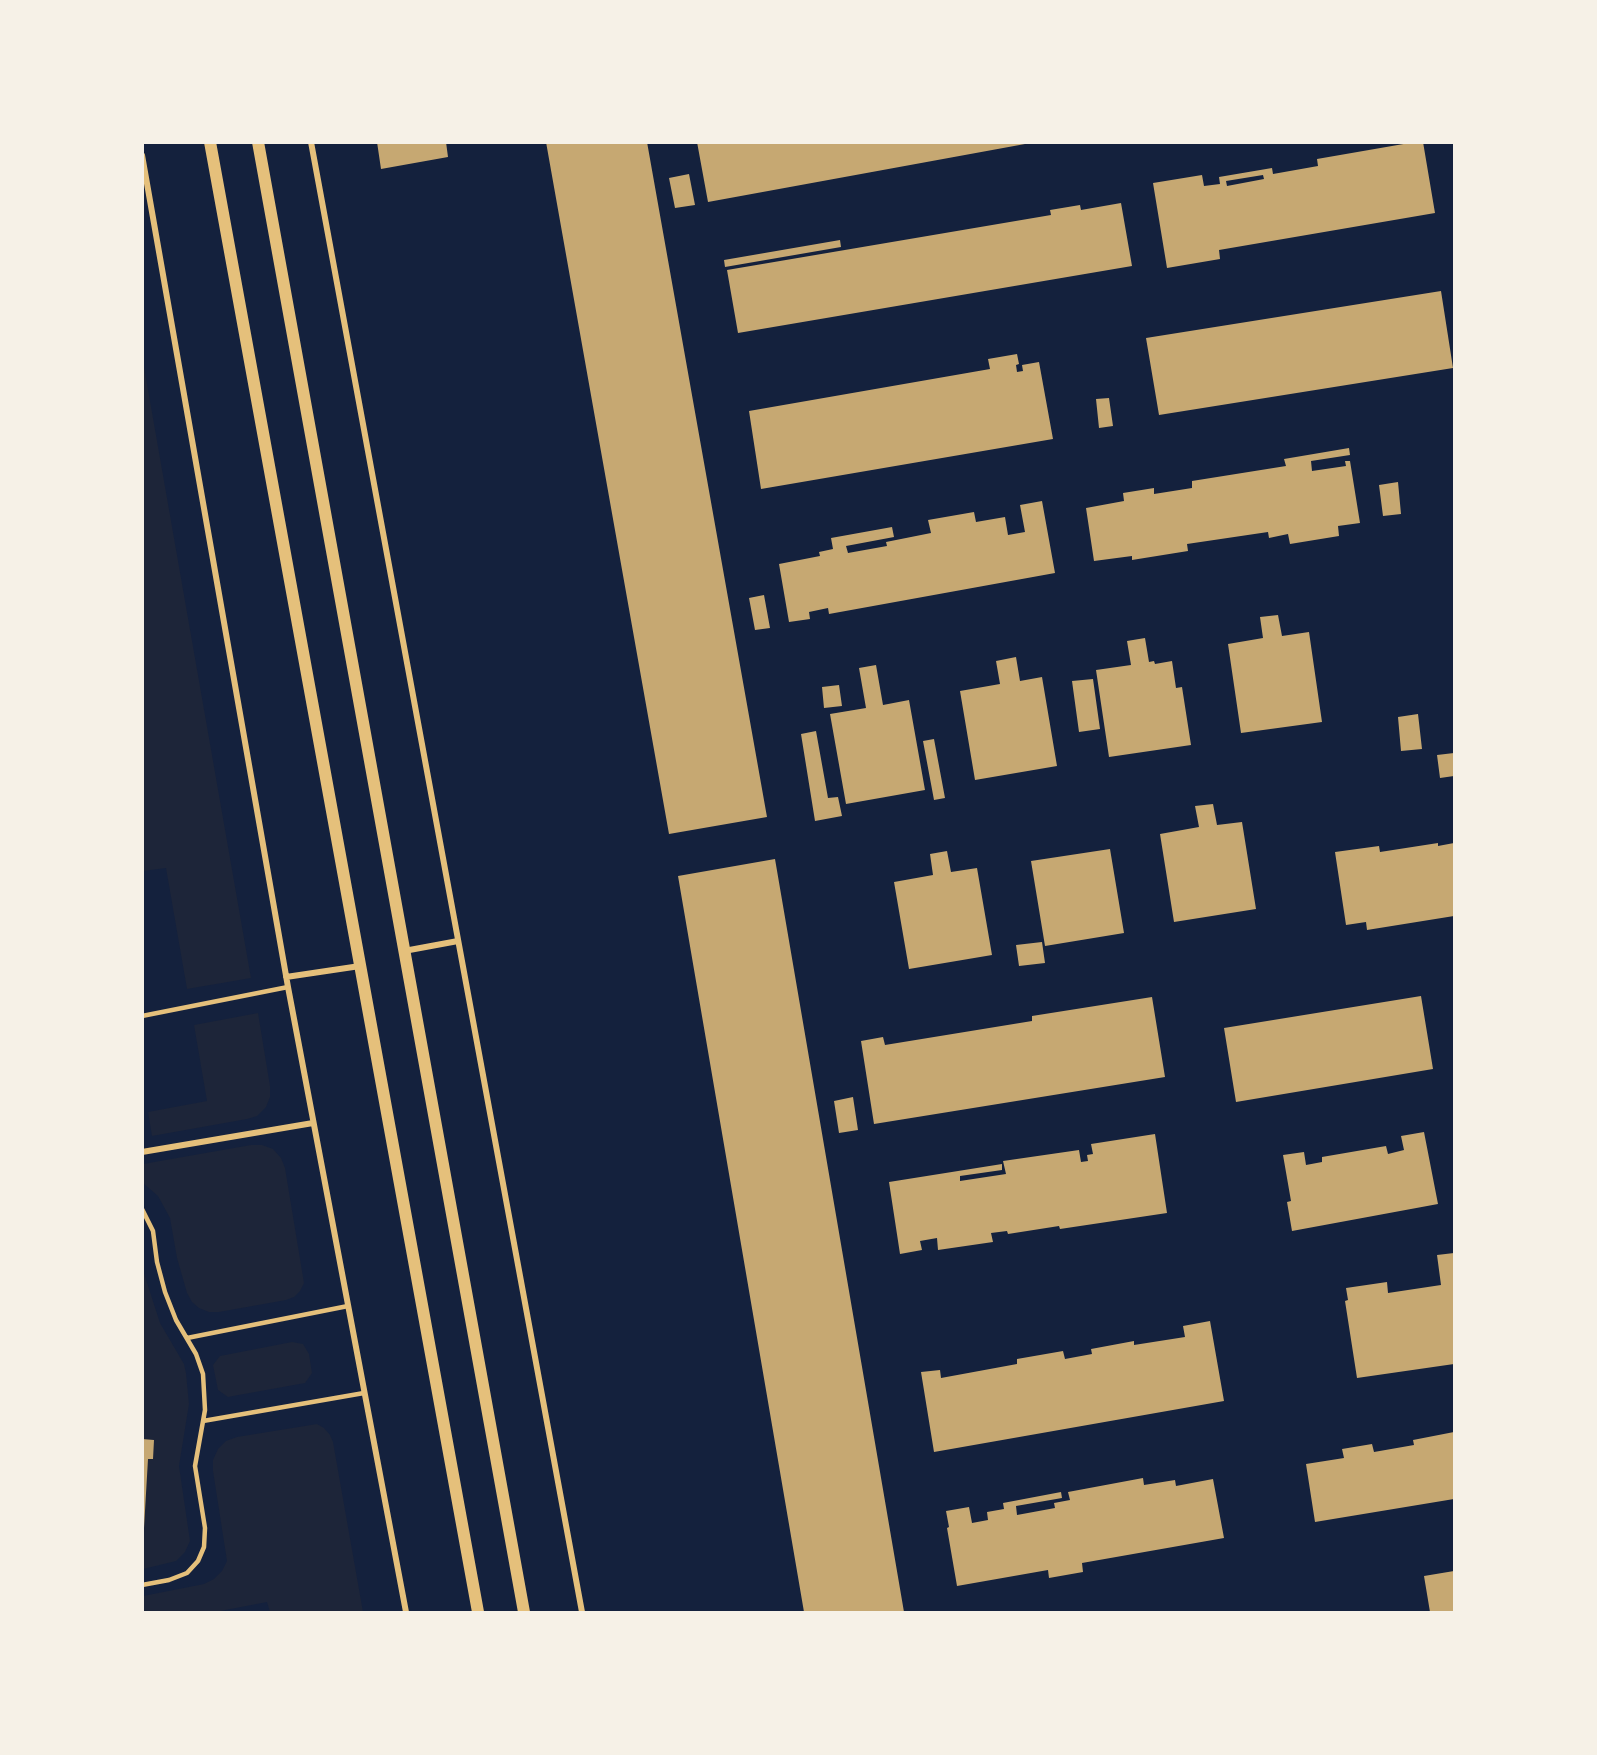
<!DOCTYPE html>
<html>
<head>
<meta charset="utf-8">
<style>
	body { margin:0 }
	#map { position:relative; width:1597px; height:1755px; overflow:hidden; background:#14213d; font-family:Commissioner,sans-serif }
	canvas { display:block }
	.frame { position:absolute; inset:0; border:144px solid #f6f1e7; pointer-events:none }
</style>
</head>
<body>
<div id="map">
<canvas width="1597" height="1755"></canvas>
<div class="frame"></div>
</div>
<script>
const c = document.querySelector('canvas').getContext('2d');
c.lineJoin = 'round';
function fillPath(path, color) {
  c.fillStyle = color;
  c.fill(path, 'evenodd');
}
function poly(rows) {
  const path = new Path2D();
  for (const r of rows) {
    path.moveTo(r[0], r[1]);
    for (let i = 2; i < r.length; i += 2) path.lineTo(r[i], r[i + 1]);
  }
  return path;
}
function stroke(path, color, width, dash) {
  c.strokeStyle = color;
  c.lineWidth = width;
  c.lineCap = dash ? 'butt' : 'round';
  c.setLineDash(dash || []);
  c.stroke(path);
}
fillPath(poly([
	[143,361,251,978,187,989,166,868,143,871],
	[258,1013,270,1086,270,1097,266,1107,257,1116,247,1119,152,1136,148,1112,207,1101,194,1025],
	[251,1145,262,1145,273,1149,281,1158,285,1168,304,1283,300,1291,294,1297,286,1300,219,1312,209,1312,199,1308,192,1302,187,1293,177,1258,170,1218,158,1196,143,1183,143,1164],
	[142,1267,160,1323,184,1364,186,1373,189,1404,179,1466,190,1541,185,1552,176,1561,143,1569],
	[292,1342,303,1344,309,1354,312,1373,305,1383,233,1396,228,1397,218,1390,213,1365,220,1356],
	[317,1424,324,1428,330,1435,333,1442,363,1612,270,1612,267,1602,215,1612,143,1612,143,1596,204,1584,214,1579,222,1571,227,1561,213,1471,213,1460,218,1449,226,1441,237,1437]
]), '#1d2539');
fillPath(poly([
	[377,142,446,142,448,157,381,169],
	[546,142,647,142,767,817,669,834],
	[697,142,1024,142,1025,144,708,202],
	[1415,142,1423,142,1435,213,1219,250,1220,259,1167,268,1153,183,1202,175,1204,186,1220,184,1219,177,1272,168,1273,174,1318,166,1317,159],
	[1263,175,1264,179,1227,186,1226,181],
	[689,174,695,205,675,208,669,178],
	[1121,203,1132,266,738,333,727,270,1051,215,1050,210,1080,205,1081,210],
	[840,240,841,247,725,267,724,260],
	[1441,291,1453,368,1159,415,1146,338],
	[1017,354,1019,364,1016,365,1017,372,1023,371,1022,365,1039,362,1053,439,761,489,749,411,990,369,988,359],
	[1109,398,1113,426,1099,428,1096,399],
	[1349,448,1350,455,1311,461,1312,471,1346,466,1345,461,1350,461,1360,523,1338,526,1339,536,1290,544,1288,534,1269,538,1268,532,1187,544,1188,551,1132,560,1132,556,1094,561,1086,508,1124,501,1123,493,1154,488,1154,494,1192,488,1192,481,1286,466,1284,459],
	[1398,482,1401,514,1383,516,1379,485],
	[1042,501,1055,573,829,614,828,608,809,612,810,619,789,622,779,564,820,556,819,552,833,549,831,538,892,527,894,537,846,546,848,553,887,546,886,542,931,533,928,520,974,512,976,522,1005,517,1008,535,1025,532,1020,505],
	[764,595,770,628,755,630,749,598],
	[1278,615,1282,636,1309,632,1322,722,1241,733,1228,644,1263,638,1260,617],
	[1145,638,1149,662,1154,661,1155,664,1172,661,1176,688,1182,687,1191,745,1109,757,1096,670,1131,665,1127,641],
	[1016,657,1020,681,1042,677,1057,766,975,780,960,691,1000,684,996,661],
	[876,665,883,705,909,700,925,790,846,804,830,714,866,708,859,668],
	[1093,679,1100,729,1079,732,1072,681],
	[839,685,842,706,824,708,822,687],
	[1418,714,1422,749,1401,751,1398,717],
	[816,731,828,798,838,797,842,816,815,821,801,734],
	[934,739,945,798,934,800,923,741],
	[1454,753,1454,776,1440,778,1437,755],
	[1213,804,1217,825,1242,822,1256,909,1174,922,1160,834,1199,827,1195,806],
	[1438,843,1438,846,1454,843,1454,916,1367,930,1366,922,1346,925,1335,852,1379,846,1380,852],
	[1110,849,1124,933,1045,946,1031,861],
	[947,851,951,872,977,868,992,955,909,969,894,882,933,875,930,854],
	[775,859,904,1612,804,1612,678,876],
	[1042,942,1045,963,1019,966,1016,945],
	[1421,996,1433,1069,1236,1102,1224,1028],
	[1152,997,1165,1077,874,1124,861,1041,883,1037,885,1045,1032,1021,1032,1016],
	[853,1097,858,1130,839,1133,834,1101],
	[1424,1132,1438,1204,1292,1231,1287,1202,1291,1201,1283,1155,1304,1152,1306,1165,1322,1162,1322,1157,1386,1146,1388,1154,1404,1150,1401,1136],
	[1155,1134,1167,1213,1060,1229,1059,1226,1008,1234,1007,1231,991,1233,993,1242,938,1250,937,1238,920,1241,922,1250,900,1254,889,1182,1002,1164,1002,1170,960,1176,960,1181,1006,1174,1003,1161,1079,1150,1081,1162,1088,1161,1087,1155,1093,1154,1091,1144],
	[1454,1253,1454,1364,1357,1378,1345,1301,1348,1300,1346,1288,1387,1282,1388,1293,1441,1285,1437,1255],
	[1210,1321,1224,1401,934,1452,921,1372,940,1370,941,1378,1017,1364,1017,1359,1063,1351,1065,1359,1092,1354,1091,1349,1134,1341,1134,1345,1185,1337,1183,1326],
	[1454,1432,1454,1499,1315,1522,1306,1464,1344,1458,1342,1449,1372,1444,1374,1452,1414,1445,1413,1440],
	[142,1439,154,1440,153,1459,148,1459,144,1528,142,1528],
	[1143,1478,1144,1485,1175,1480,1176,1486,1213,1479,1224,1538,1082,1563,1083,1572,1049,1578,1048,1570,957,1586,947,1528,949,1527,946,1511,969,1507,972,1523,988,1520,987,1512,1004,1509,1003,1503,1061,1492,1062,1498,1016,1506,1017,1515,1055,1508,1054,1503,1070,1500,1068,1492],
	[1454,1571,1454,1612,1430,1612,1424,1576]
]), '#c6a872');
stroke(poly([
	[142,1016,288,987],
	[142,1209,153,1231,157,1262,165,1292,176,1320,196,1354,203,1374,205,1410,195,1466,205,1528,204,1547,198,1561,187,1573,169,1580,142,1585],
	[187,1338,348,1306],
	[203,1421,364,1393]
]), '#e5c07b', 4.5);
stroke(poly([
	[311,142,582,1612],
	[142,155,288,987,406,1612],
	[404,951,458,941],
	[286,977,360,966],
	[142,1152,313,1123]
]), '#e5c07b', 6);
stroke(poly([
	[210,142,478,1612],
	[258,142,524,1612]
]), '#e5c07b', 12);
</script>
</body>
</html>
